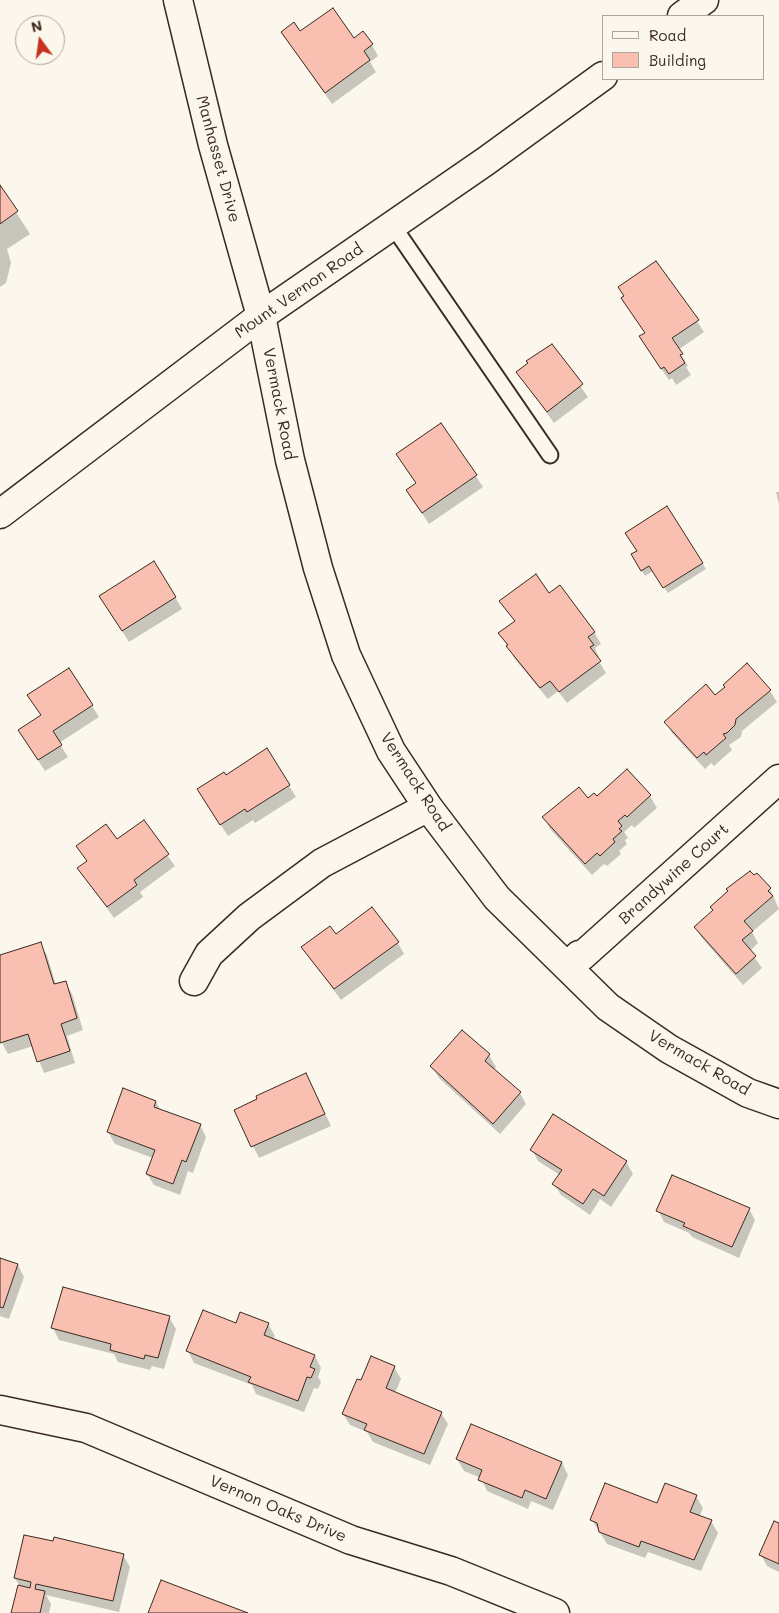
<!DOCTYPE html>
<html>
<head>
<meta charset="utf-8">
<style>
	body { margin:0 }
	#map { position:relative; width:779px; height:1613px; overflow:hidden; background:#fbf7ec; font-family:Mali,sans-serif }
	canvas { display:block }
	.legend { position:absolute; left:602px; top:15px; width:162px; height:65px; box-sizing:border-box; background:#fbf7ec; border:1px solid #aea59a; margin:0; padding:6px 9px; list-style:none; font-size:15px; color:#3b2a1e }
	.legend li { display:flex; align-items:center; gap:10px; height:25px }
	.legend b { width:25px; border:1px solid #aea59a }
	.north { position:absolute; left:15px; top:15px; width:50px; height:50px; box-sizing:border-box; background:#fbf7ec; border:1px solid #aea59a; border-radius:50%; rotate:346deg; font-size:14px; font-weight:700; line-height:20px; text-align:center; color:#3b2a1e }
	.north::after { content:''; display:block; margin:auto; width:18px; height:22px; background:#c8321e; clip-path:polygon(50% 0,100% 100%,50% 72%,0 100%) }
</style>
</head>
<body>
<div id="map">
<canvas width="779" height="1613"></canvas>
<ul class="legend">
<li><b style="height:6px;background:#fbf7ec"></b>Road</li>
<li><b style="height:14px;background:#f9bfb1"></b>Building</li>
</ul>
<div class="north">N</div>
</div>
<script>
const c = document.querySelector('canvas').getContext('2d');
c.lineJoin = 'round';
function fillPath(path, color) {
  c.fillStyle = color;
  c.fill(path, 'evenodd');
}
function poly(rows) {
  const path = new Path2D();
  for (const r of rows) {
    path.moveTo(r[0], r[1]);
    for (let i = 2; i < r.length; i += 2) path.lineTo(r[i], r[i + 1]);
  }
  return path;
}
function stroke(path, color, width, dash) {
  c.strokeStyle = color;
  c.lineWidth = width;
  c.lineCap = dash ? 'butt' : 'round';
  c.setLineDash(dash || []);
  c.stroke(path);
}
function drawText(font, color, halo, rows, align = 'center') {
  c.font = font + ' Mali,sans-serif';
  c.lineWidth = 4.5;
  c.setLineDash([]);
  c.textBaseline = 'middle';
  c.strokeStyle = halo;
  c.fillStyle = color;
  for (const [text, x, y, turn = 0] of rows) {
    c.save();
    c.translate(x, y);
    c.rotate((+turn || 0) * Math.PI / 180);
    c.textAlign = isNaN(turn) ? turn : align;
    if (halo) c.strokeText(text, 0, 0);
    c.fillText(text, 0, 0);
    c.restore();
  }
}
fillPath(poly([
	[300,32,354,39,372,45,378,56,370,62,376,72,332,104,282,33],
	[0,187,30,234,7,249,11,263,6,283,0,287],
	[666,274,704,332,678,350,688,366,686,367,691,375,676,385,672,378,669,380,647,348,646,334],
	[552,346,588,397,554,423,518,372],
	[441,424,483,487,429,524,407,490,417,484,398,455],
	[776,492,779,492,779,504],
	[667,507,706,569,668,593,653,571,645,576,632,555,638,551],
	[549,594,594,632,601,644,595,648,599,657,597,658,606,673,567,703,558,691,548,699,514,658,500,633,515,622,501,601],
	[175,597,182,609,129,642,107,607],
	[747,665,770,691,777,702,742,731,741,737,729,745,732,750,714,766,711,763,705,769,672,733,666,722,715,697],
	[69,670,99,717,59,743,68,757,45,771,26,742],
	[267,750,296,797,255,823,253,820,228,836,205,800,225,776],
	[627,771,650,796,657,808,634,828,632,825,624,832,628,838,625,840,627,844,619,851,621,854,607,866,604,864,592,875,550,829,544,817,588,799,597,798],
	[143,822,175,866,140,892,143,897,114,918,79,869,88,862,78,847,117,841],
	[770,889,779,909,752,932,758,943,750,951,762,968,743,985,702,938,695,927],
	[336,936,398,943,404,954,341,1000,303,948],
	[40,944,47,955,56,985,65,982,72,994,83,1030,67,1036,75,1063,44,1073,33,1046,8,1054,0,1039,0,956],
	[462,1032,489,1055,496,1067,493,1070,520,1093,526,1104,500,1134,439,1078,432,1067],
	[306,1074,331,1126,259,1158,235,1110],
	[156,1102,161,1111,200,1125,206,1137,193,1173,188,1171,180,1195,154,1185,147,1174,153,1158,115,1144,108,1132],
	[532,1150,626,1162,633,1174,611,1207,600,1199,590,1215,561,1195,554,1184,560,1175,538,1161],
	[749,1209,755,1220,739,1258,692,1237,689,1233,664,1222,658,1210],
	[0,1259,18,1265,24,1277,9,1319,0,1316],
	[169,1317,176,1329,164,1369,152,1366,150,1370,118,1362,114,1354,59,1340,53,1328],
	[237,1324,268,1324,275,1336,273,1340,315,1356,321,1368,318,1377,321,1382,318,1389,314,1388,304,1412,256,1394,252,1385,194,1363,188,1351],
	[394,1367,401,1379,395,1393,441,1413,448,1424,430,1465,373,1442,367,1432,350,1425,343,1414,362,1382],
	[457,1459,562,1463,568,1475,553,1510,531,1501,528,1509,487,1491,481,1478,464,1471],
	[696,1496,703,1508,699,1517,711,1521,718,1533,701,1571,648,1552,645,1558,607,1544,592,1520],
	[779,1524,779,1572,767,1566,761,1555],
	[123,1555,130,1567,119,1612,46,1595,51,1604,49,1613,13,1613,19,1585,15,1578]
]), '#0003');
const building = poly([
	[333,8,354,38,363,31,373,44,364,51,370,60,325,93,281,32,294,22,300,31,333,8],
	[0,185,18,211,0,224,0,185],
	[656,261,699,320,672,338,683,354,680,355,685,363,669,374,664,367,661,369,639,336,645,333,621,298,624,296,618,287,656,261],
	[552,344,583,384,547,412,516,372,528,363,526,361,552,344],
	[441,423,477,475,422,513,406,490,416,483,396,454,441,423],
	[667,506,703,563,663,588,649,566,641,571,631,554,637,551,625,533,667,506],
	[154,561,176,597,122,631,99,596,154,561],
	[536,574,549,593,560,585,595,632,588,637,594,645,590,647,601,661,559,692,550,681,540,688,506,646,508,645,498,633,515,621,499,601,536,574],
	[747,663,771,690,736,719,735,725,727,733,723,734,726,738,706,755,704,752,697,758,664,722,706,684,715,695,725,687,723,685,747,663],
	[69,668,93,705,53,731,62,745,38,760,18,730,41,715,27,695,69,668],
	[267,748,290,785,247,812,245,809,220,825,197,789,224,772,226,775,267,748],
	[627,769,651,795,627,817,625,815,618,821,622,826,619,829,622,831,613,839,615,842,600,856,597,853,585,864,542,817,579,787,588,798,594,793,597,796,627,769],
	[144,820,169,854,134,880,137,885,107,907,77,868,87,861,76,846,106,824,117,839,144,820],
	[750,871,754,875,757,873,771,888,768,891,773,896,744,921,753,931,742,940,756,956,736,974,694,927,713,910,710,907,728,891,726,889,750,871],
	[372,907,399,942,334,989,301,947,330,926,336,934,372,907],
	[41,942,54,984,66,981,77,1018,61,1024,70,1051,37,1062,28,1034,0,1043,0,955,41,942],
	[462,1030,490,1054,485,1061,521,1092,493,1124,430,1066,462,1030],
	[306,1073,325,1114,251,1147,234,1110,257,1099,256,1096,306,1073],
	[123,1088,156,1101,154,1107,201,1124,186,1162,182,1160,173,1184,146,1174,155,1150,107,1132,123,1088],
	[553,1114,627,1161,604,1196,593,1189,583,1204,552,1184,562,1170,530,1150,553,1114],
	[672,1175,750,1208,732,1247,683,1226,685,1223,656,1211,672,1175],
	[0,1258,18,1264,3,1308,0,1307,0,1258],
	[63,1287,170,1316,158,1358,145,1355,144,1359,110,1350,111,1344,51,1328,63,1287],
	[203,1310,236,1323,240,1312,269,1323,264,1335,315,1355,310,1367,315,1369,311,1378,307,1377,298,1401,248,1382,251,1377,186,1351,203,1310],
	[371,1356,395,1366,386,1388,442,1412,424,1454,364,1430,367,1424,342,1414,357,1379,361,1380,371,1356],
	[471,1424,562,1462,546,1499,525,1490,522,1498,478,1480,482,1470,456,1459,471,1424],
	[605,1483,657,1503,665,1483,697,1495,690,1512,712,1520,694,1560,641,1541,639,1547,599,1532,597,1523,590,1520,605,1483],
	[774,1521,779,1523,779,1564,759,1555,774,1521],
	[24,1535,53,1541,54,1537,124,1554,113,1601,36,1584,35,1589,45,1591,40,1613,11,1613,18,1585,30,1588,31,1582,14,1578,24,1535],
	[161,1580,248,1613,148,1613,161,1580]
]);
fillPath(building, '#f9bfb1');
stroke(building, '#3b2a1e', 1);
const service = poly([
	[393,226,550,455]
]);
const minor = poly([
	[178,0,213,145,261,316,290,460,318,568,346,655,391,751,428,807,497,898,608,1007,669,1049,748,1093,779,1104],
	[569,967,579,955,582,956,779,779],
	[194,981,209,954,249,917,322,863,428,807],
	[0,1410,86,1428,351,1540,451,1571,555,1613]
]);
const secondary = poly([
	[682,16,704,0],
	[0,514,261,316,486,161,603,76]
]);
stroke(service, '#3b2a1e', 19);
stroke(minor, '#3b2a1e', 31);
stroke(secondary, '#3b2a1e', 31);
stroke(service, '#fbf7ec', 15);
stroke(minor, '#fbf7ec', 28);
stroke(secondary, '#fbf7ec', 28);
drawText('16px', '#3b2a1e', '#fbf7ec', [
	["Manhasset Drive",218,159,75],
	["Mount Vernon Road",299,291,-35],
	["Vermack Road",279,404,79],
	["Vermack Road",415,782,57],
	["Brandywine Court",674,874,-42],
	["Vermack Road",699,1063,30],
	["Vernon Oaks Drive",278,1509,23]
]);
</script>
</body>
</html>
